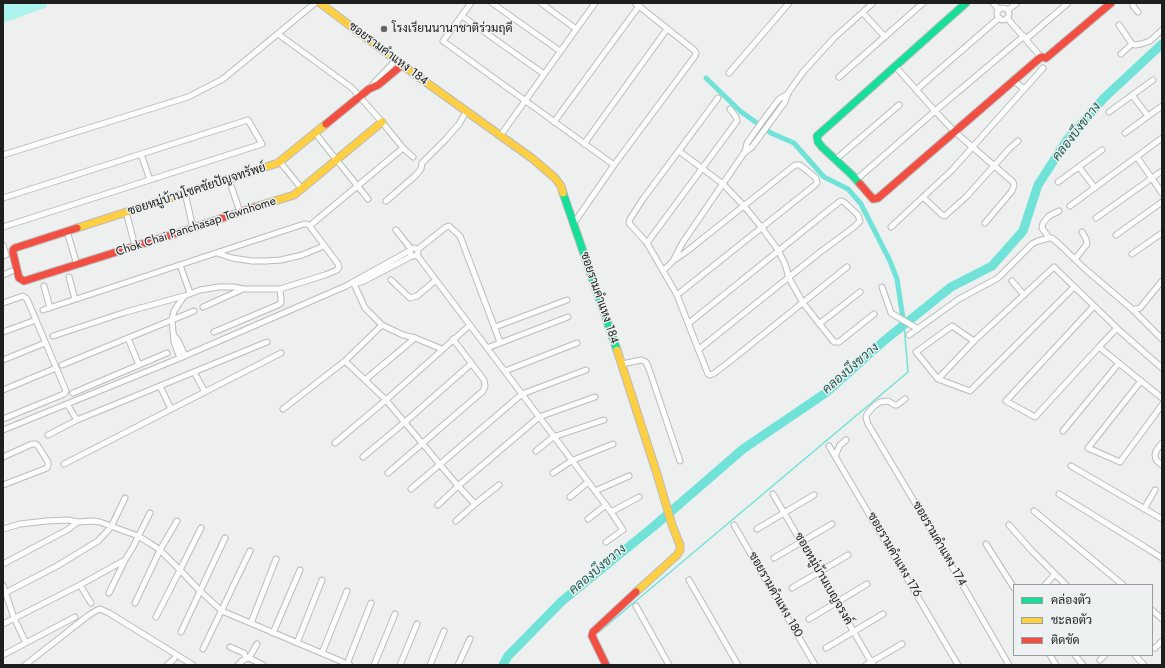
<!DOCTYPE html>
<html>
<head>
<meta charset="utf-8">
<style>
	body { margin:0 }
	#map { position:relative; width:1165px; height:668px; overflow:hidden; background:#eef0f0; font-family:Jost,Sarabun,sans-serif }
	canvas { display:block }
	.frame { position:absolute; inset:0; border:4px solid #1d1e1e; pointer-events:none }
	.legend { position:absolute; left:1013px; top:584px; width:140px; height:72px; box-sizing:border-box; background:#edf1f1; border:1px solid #9a9d9d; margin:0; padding:5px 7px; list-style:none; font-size:12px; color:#1d1e1e }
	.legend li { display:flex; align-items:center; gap:8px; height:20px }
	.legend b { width:20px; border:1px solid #9a9d9d }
</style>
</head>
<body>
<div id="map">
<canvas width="1165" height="668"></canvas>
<div class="frame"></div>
<ul class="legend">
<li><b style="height:5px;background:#16e098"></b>คล่องตัว</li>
<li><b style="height:5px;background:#ffcf43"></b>ชะลอตัว</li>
<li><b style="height:5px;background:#f24e42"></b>ติดขัด</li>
</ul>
</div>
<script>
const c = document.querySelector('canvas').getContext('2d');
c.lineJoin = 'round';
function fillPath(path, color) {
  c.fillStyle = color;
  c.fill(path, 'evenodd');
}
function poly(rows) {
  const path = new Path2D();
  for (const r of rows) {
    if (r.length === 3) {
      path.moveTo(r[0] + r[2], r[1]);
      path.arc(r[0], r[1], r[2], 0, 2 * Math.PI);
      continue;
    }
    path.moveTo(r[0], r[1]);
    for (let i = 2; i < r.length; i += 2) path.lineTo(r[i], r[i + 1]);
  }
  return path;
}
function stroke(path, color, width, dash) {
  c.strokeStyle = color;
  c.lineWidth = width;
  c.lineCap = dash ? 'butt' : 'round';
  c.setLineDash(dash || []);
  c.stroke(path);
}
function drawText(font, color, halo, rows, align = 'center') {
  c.font = font + ' Jost,Sarabun,sans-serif';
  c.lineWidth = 3;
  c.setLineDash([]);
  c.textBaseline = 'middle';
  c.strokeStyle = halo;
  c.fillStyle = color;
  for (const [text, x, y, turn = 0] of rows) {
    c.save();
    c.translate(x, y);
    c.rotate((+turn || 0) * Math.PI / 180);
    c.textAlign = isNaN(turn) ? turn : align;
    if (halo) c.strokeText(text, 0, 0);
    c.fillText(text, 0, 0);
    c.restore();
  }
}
fillPath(poly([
	[3,3,46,3,47,7,3,23]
]), '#adf3ed');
stroke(poly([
	[599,632,908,372,904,325]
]), '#70e2d8', 1.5);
stroke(poly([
	[706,78,740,111,771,133,794,143,824,177,848,189,861,204,890,261,897,279,904,325]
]), '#70e2d8', 5);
stroke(poly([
	[503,665,508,656,562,601,653,527,743,449,827,392,885,340,951,287,992,266,1023,231,1038,185,1067,140,1104,98,1162,44]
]), '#70e2d8', 9);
const street = poly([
	[471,3,443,41,614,165],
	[492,3,560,51],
	[541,3,576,29],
	[993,3,999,10],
	[1133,3,1133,6,1138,12],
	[1003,14,6],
	[1008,10,1017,3],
	[863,13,885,37],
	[462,16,544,74],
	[1007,18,1041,57],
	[1119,25,1132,44,1135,45,1141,44,1150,41,1162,30],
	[278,34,352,88,382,122,403,148,413,157],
	[1026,39,1068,3],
	[1121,54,1132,44],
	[895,66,935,111,955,132,1013,182,1014,185,1012,191,985,223],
	[729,73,789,3],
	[839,77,923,3],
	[1014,81,1024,89],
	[370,88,374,83,396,60],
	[916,90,999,18],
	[1132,95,1148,116],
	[718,98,643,199,630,219,629,223,647,243,677,295,708,374,710,375,713,374,729,362,847,267],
	[1109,112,1153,80],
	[554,122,639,6],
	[315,133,368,199],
	[1125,133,1162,106],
	[500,136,595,3],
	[584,144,667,29],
	[679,151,723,184,744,206,762,228,778,250,785,264,789,278,803,303,834,342,839,342,874,314],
	[745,152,747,143,764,119,779,99,788,94],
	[141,154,150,180],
	[3,155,188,97,223,79,315,3],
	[1137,157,1162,193],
	[835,160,899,105],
	[280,162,302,189],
	[1079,167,1095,188],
	[229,180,240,212],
	[856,180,935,111,1024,36],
	[1058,182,1102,150],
	[185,193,193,228],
	[923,197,942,215,945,216,947,214,967,196,1009,149,1018,141],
	[3,198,248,120,262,144,3,227],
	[386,201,415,176,421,169,422,163,446,139,459,124,466,112],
	[1070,206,1162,138],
	[126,212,135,246],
	[1096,218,1162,171],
	[313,223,403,148],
	[574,223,614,165,695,56,696,53,694,50,635,3],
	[891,227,952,170,1043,68],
	[396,230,411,249],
	[67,231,77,265],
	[1116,235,1162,202],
	[1049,238,1042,228,1043,223,1049,216,1059,211],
	[647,243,737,121,736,117,730,109],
	[3,245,6,255,3,256],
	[414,252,4],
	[417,250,446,227,449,226,460,236,500,342],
	[217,253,232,258,252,261,265,261,281,260,302,255,324,246],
	[1132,254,1162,233],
	[417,255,611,512,623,530,606,542],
	[674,259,683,242,744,153,752,147,785,102,788,93,803,72,834,38,873,3],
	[1075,259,1087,244,1086,239,1082,232],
	[180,265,190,293],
	[663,271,674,260,686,252,795,165,800,165,816,178,817,183,815,185,677,295],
	[3,275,12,271],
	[69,277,75,299],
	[391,280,410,298,417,296,436,280],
	[1012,281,1024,295],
	[354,284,365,308,382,325,403,335,415,338,442,349],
	[354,284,364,281,412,256],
	[44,286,50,308],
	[882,287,891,313,918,329],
	[3,303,23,296,27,299,66,391,64,394,3,419],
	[1094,306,1006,401,1035,417,1099,347],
	[203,307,243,289],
	[1132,309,1162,339],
	[43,310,304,224,307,224,309,225,338,264,339,267,337,270,325,275,280,289,243,289,234,287,219,287,200,290,184,296,174,311,172,320,174,342,180,358],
	[689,323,839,202,841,201,844,202,858,215,860,221,854,227,819,253,698,350],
	[819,324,860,292],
	[495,327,567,300],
	[1117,328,1099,347,1162,398],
	[3,332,36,320],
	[214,332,278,305,281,303,281,300,280,289],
	[909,335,959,299,998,278,1032,244,1038,241,1049,238,1052,238,1058,243,1084,268,1132,309,1137,309,1140,308,1162,281],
	[53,336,126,312,184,296],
	[174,336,178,340,185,356],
	[128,338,139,365],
	[974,341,952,326,916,352,938,379,970,391,1074,287],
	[487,348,568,317],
	[3,360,45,343],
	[345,361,386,400,470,325],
	[622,364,641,360,646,362,649,369,680,461],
	[62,365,194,311],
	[505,371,577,343],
	[194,372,205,392],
	[938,379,974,341,1054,267,1121,332,1162,368],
	[365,380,415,338],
	[1141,381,1088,448,1120,462,1162,405],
	[160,386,171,409],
	[3,390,56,368],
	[73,393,167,353],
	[905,399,897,405,895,405,888,401,880,402,873,407,867,414,866,418,868,424,914,501,1009,665],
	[67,404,77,420],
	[283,409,345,361,382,325],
	[3,430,180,358,346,286,409,251],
	[1063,431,1119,363],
	[48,435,77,420,267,342],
	[335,443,386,400,458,486,438,505],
	[1162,443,1156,451,1155,455,1156,460,1162,465],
	[829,446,958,665],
	[536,451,553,437,604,420],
	[835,456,840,445,846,440],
	[3,457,32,444,36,444,38,446,48,462,48,465,47,468,3,485],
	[363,457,405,422,471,364],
	[64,464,281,353],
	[1071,466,1162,519],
	[388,473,483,391,485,386,484,380,453,339],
	[553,473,571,461,613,444],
	[411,489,522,394,586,370],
	[595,491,629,476],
	[773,494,873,665],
	[1059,494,1140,544,1162,558],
	[570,497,588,482],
	[475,504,458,486,539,417,595,397],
	[1144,509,1155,490],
	[1034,511,1123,585],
	[611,512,639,497],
	[588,519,606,505],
	[456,521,475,504,499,485],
	[734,525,815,665],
	[1009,525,1032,551,1066,585],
	[201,528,180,570,200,591,222,611,350,665],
	[3,529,20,524,46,521,68,520,78,522,92,521,100,522,138,536,151,544,160,550,180,570,156,617],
	[757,529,814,495],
	[986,544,1014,588],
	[774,558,832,524],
	[3,564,67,530,78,522],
	[689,580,738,665],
	[3,585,14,618,26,643],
	[80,585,91,603],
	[1045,585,1055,574],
	[792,588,848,555],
	[109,593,125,560],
	[3,594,57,566,98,541,111,527,125,498],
	[135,603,160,550,177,521],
	[636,606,669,665],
	[1152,610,1162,619],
	[809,619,867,584],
	[251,623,276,559],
	[3,624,80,585,125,560,133,547,150,513],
	[181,632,225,538],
	[273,633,300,570],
	[297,643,322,580],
	[230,647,244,653,246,658],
	[826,648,883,614],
	[1155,648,1162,641],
	[203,649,250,551],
	[322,653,347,591],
	[3,655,75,617],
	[1050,655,1056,665],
	[1075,655,1083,665],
	[1135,655,1144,665],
	[249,658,257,644],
	[1100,660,1105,655],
	[347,664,371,603],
	[25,665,89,615,97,610,100,609,109,613,193,665],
	[167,665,174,659],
	[238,665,243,660,249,658,263,665],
	[374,665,395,614],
	[400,665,417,624],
	[430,665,444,631],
	[458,665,470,639],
	[866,665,902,644]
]);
const fast = poly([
	[860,184,852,175,822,147,818,142,817,136,966,3],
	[563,193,617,350]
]);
const slow = poly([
	[320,3,402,65,533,159,555,178,561,186,563,193],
	[255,207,294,195,382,122],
	[77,228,278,163,326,124],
	[617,350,657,474,672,525,680,545,680,550,677,555,636,592]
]);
const jam = poly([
	[326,124,369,89,378,85,402,65],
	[860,184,873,199,878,198,1041,57,1046,58,1111,3],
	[77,228,15,248,13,250,13,253,19,278,24,281,193,228,255,207],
	[606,665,592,636,593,632,636,592]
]);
stroke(street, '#babcbc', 7);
stroke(fast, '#babcbc', 9);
stroke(slow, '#babcbc', 9);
stroke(jam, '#babcbc', 9);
stroke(street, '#fcfdfd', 5);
stroke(fast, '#16e098', 7);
stroke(slow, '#ffcf43', 7);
stroke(jam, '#f24e42', 7);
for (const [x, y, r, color] of [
	[384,29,4,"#666868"]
]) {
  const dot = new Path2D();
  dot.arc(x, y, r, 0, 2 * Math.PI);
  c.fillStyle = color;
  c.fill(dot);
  stroke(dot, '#edf1f1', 1.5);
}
drawText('12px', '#1d1e1e', '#edf1f1', [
	["โรงเรียนนานาชาติร่วมฤดี",392,29]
], 'left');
drawText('12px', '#1d1e1e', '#edf1f1', [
	["ซอยรามคำแหง 184",388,54,37],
	["ซอยหมู่บ้านโชคชัยปัญจทรัพย์",197,190,-18],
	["Chok Chai Panchasap Townhome",196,227,-18],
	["ซอยรามคำแหง 184",599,298,71],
	["ซอยรามคำแหง 174",939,544,60],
	["ซอยรามคำแหง 176",894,555,60],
	["ซอยหมู่บ้านเบญจรงค์",823,579,60],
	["ซอยรามคำแหง 180",775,595,60]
]);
drawText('italic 13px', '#1b5b55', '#edf1f1', [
	["คลองบึงขวาง",1077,132,-52],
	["คลองบึงขวาง",851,369,-41],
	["คลองบึงขวาง",598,570,-40]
]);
</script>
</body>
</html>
